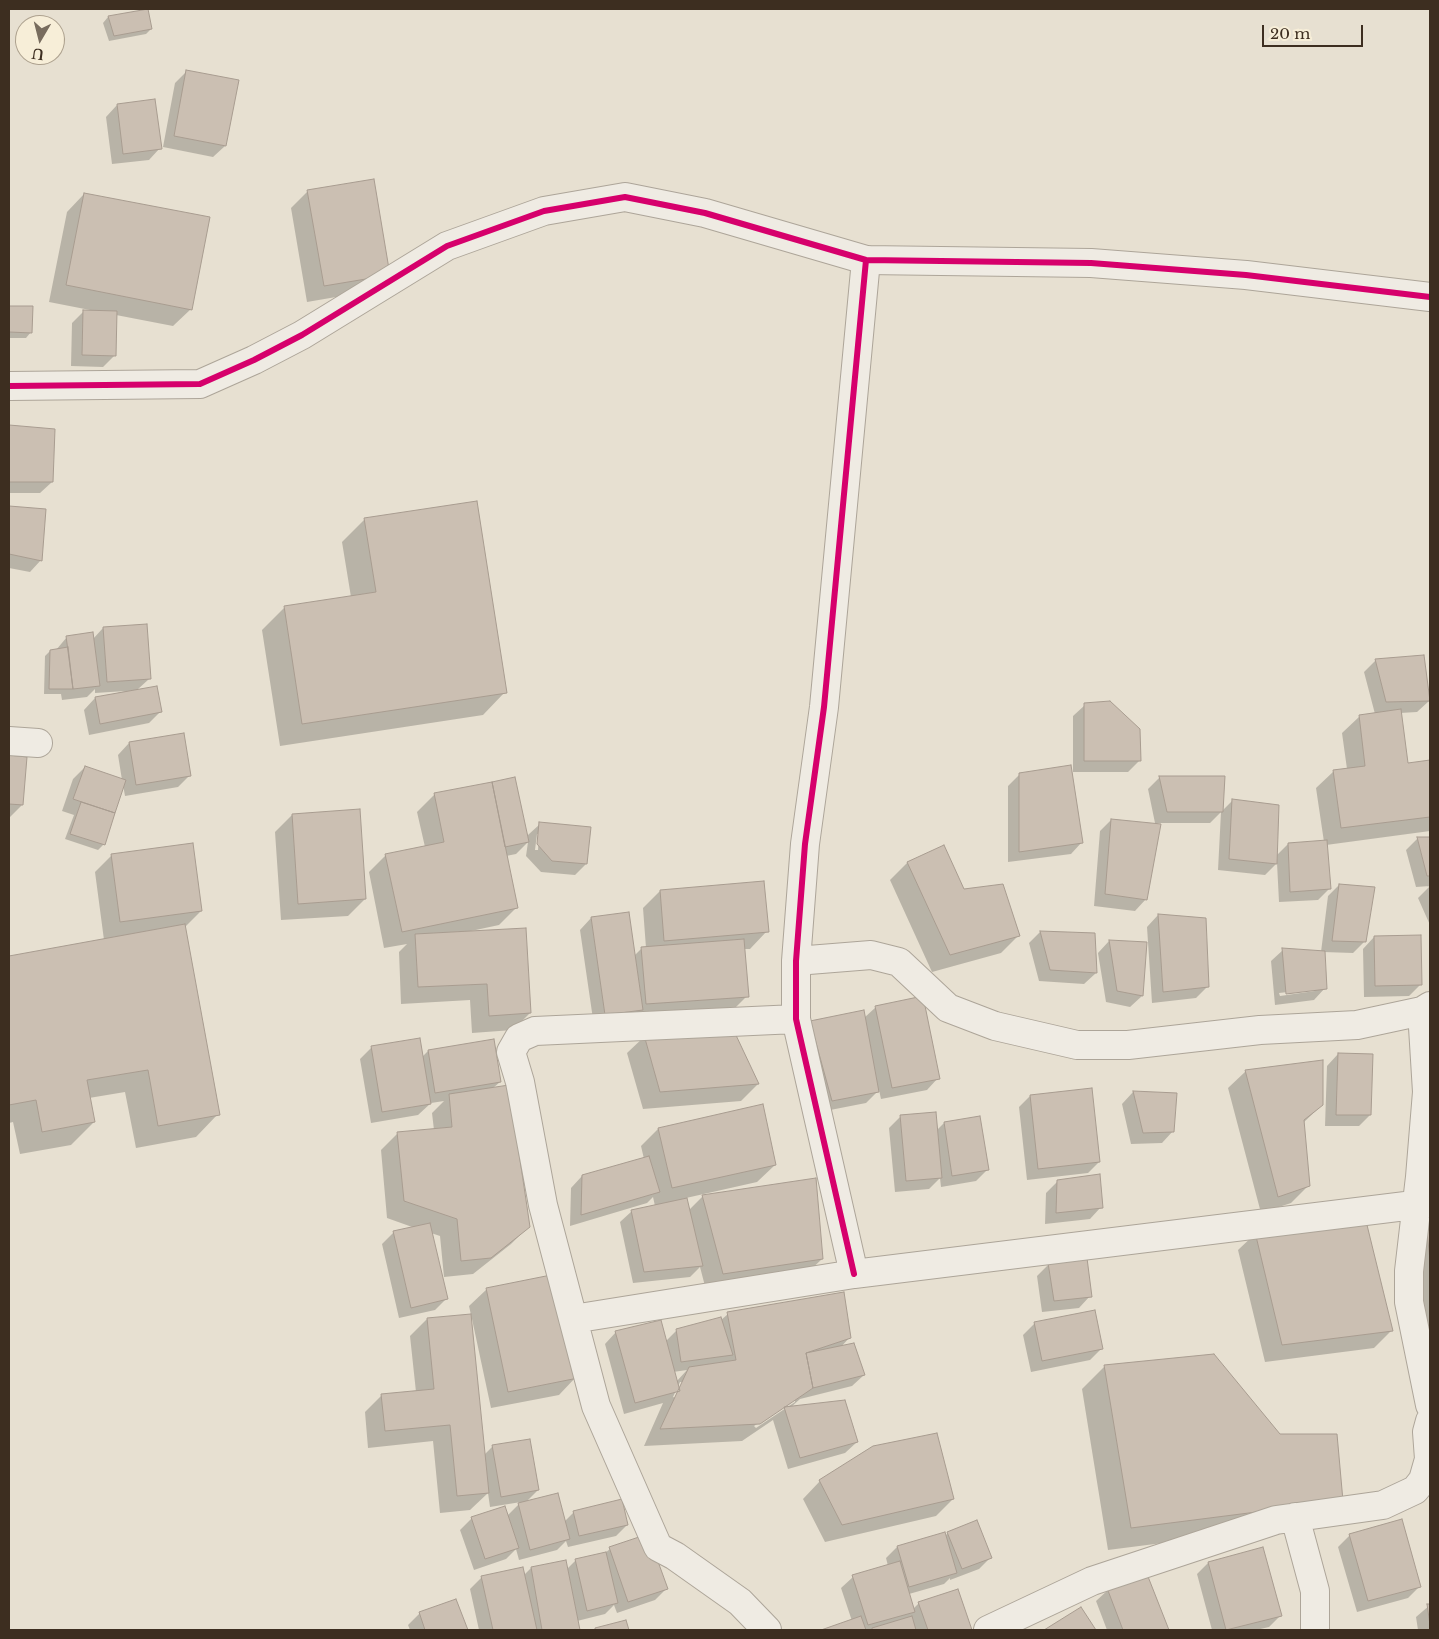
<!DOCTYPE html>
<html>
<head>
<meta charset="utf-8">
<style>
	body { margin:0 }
	#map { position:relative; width:1439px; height:1639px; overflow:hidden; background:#e7e0d1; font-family:"Libre Baskerville",serif }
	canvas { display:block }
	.frame { position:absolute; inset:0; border:10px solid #3d2e20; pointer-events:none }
	.north { position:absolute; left:15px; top:15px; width:50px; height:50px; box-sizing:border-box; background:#f7eed8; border:1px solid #ada18e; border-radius:50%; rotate:188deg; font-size:14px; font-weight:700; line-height:20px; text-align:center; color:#3d2e20 }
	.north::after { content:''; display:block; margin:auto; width:18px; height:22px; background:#786c5e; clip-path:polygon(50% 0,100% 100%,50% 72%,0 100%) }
	.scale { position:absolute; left:1262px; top:25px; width:101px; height:22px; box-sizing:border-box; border:2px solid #3d2e20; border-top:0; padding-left:6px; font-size:15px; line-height:18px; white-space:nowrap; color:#3d2e20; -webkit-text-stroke:4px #f7eed8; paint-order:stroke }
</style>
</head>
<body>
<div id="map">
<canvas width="1439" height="1639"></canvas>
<div class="frame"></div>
<div class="north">U</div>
<div class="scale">20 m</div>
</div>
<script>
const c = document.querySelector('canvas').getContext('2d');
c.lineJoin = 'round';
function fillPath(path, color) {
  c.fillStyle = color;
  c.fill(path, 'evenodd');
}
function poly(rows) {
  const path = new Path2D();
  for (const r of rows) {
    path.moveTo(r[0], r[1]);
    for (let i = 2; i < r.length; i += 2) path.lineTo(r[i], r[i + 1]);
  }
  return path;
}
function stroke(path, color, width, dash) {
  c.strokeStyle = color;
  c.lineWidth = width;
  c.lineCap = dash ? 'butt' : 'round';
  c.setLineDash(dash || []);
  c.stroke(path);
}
fillPath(poly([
	[147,10,151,29,146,34,109,41,103,23,108,17],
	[187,71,238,81,225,146,213,157,163,147,175,83],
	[117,105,160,148,149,160,112,164,106,117],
	[373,180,371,291,307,302,291,208,308,191],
	[84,194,191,309,173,326,116,315,115,355,103,367,71,366,72,323,83,312,90,310,49,302,67,212],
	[9,307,32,307,31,332,26,338,9,338],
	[9,426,53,430,52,482,40,493,9,493],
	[9,507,44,510,41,560,30,572,9,568],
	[365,519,505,692,483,715,280,746,262,630,285,607,351,597,342,542],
	[103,628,149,679,137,690,161,711,149,723,89,735,84,710,95,698,126,691,95,693,95,689,87,697,62,700,61,694,44,694,45,656,50,651,56,650,67,637,93,639],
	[1376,660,1429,701,1417,712,1400,713,1407,764,1430,761,1430,831,1326,845,1329,889,1318,900,1279,902,1277,863,1265,875,1218,870,1221,812,1210,823,1155,823,1148,789,1160,777,1222,811,1232,801,1276,856,1288,844,1324,842,1316,788,1334,771,1347,769,1342,733,1360,716,1375,714,1364,672],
	[1085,705,1140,760,1128,772,1073,772,1073,716],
	[129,743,190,775,178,787,125,796,123,785,103,845,98,850,65,839,74,815,62,811,73,779,85,767,122,780,118,755],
	[9,756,25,758,22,805,9,818],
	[1020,774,1082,842,1071,854,1008,862,1008,786],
	[435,794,528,841,528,835,540,824,586,864,575,875,541,872,526,856,528,842,516,854,506,856,516,908,499,925,471,931,530,1013,513,1030,472,1033,470,1000,401,1004,399,952,407,944,384,948,369,872,386,855,425,847,417,812],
	[537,834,539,834,538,850,535,850],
	[292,815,365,899,348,916,281,920,275,832],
	[1111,820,1146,899,1135,911,1094,906,1100,831],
	[1418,838,1430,838,1430,925,1418,898,1430,886,1416,887,1406,850],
	[944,846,963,890,1018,936,1001,953,932,972,890,880,907,863],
	[112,855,201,911,184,928,218,1114,196,1137,136,1148,125,1092,89,1098,94,1122,71,1145,20,1154,13,1122,9,1123,9,957,104,940,95,872],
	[1339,885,1364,942,1353,953,1323,952,1325,988,1314,1000,1275,1005,1271,961,1283,950,1321,952,1328,896],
	[1315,989,1315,991,1280,996,1279,993],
	[660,891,767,931,750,949,744,949,747,996,730,1013,594,1026,580,930,591,918,634,956,642,948,646,948,643,908],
	[1158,915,1208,986,1196,998,1152,1003,1147,927],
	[1040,932,1096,973,1084,984,1039,981,1029,943],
	[1374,937,1421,984,1409,996,1364,997,1363,949],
	[1109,941,1145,943,1142,996,1130,1007,1106,1002,1098,953],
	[876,1007,938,1078,927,1090,881,1099,879,1090,866,1103,820,1112,799,1033,864,1018],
	[645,1036,758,1084,741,1101,643,1109,627,1053],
	[493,1040,500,1082,493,1088,529,1226,511,1244,473,1274,444,1277,440,1236,431,1233,446,1299,435,1310,399,1318,382,1244,394,1232,415,1228,387,1218,381,1150,398,1133,434,1130,432,1113,444,1101,431,1103,418,1115,371,1123,360,1059,372,1047,422,1057,428,1051],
	[1338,1054,1370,1115,1359,1126,1325,1126,1327,1066],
	[1246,1071,1322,1105,1303,1123,1308,1186,1291,1203,1261,1213,1228,1088],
	[1133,1092,1175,1094,1173,1131,1162,1143,1131,1144,1122,1104],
	[1030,1096,1099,1162,1088,1173,1027,1180,1019,1107],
	[901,1116,936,1131,944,1123,987,1170,976,1181,941,1187,940,1178,929,1189,895,1192,889,1128],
	[658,1129,775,1165,757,1182,686,1198,689,1210,703,1196,822,1259,804,1276,706,1290,700,1267,690,1277,633,1283,620,1222,632,1211,655,1206,653,1197,647,1203,570,1226,571,1188,582,1176,644,1159,641,1146],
	[1058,1181,1101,1207,1090,1219,1045,1224,1046,1193],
	[1430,1231,1430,1421,1405,1254],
	[1256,1233,1391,1331,1374,1348,1265,1362,1238,1250],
	[1049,1264,1090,1296,1079,1308,1042,1312,1037,1276],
	[487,1289,576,1377,559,1395,491,1408,472,1319,470,1320,484,1455,493,1446,538,1490,525,1503,564,1522,574,1512,627,1525,616,1536,568,1547,566,1541,557,1550,519,1560,516,1549,506,1559,474,1570,460,1530,472,1518,507,1516,521,1502,490,1507,488,1493,470,1510,440,1513,433,1441,368,1448,365,1412,382,1395,416,1392,410,1336,427,1319,471,1315,469,1306],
	[1094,1311,1102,1348,1090,1360,1031,1372,1023,1335,1034,1324],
	[728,1314,850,1337,840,1348,864,1375,852,1386,800,1399,790,1408,857,1442,845,1453,788,1469,773,1420,742,1441,644,1446,663,1403,624,1414,605,1344,616,1332,665,1342,677,1330,721,1320],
	[687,1370,676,1382,673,1372],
	[680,1382,683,1382,676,1398,673,1397],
	[795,1399,795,1402,756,1428,754,1426],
	[1105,1366,1319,1523,1108,1550,1082,1389],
	[820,1481,953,1499,936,1516,825,1542,803,1499],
	[948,1533,991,1557,979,1569,950,1580,950,1578,944,1584,909,1594,913,1609,919,1603,970,1630,825,1630,852,1621,841,1588,853,1577,888,1566,886,1558,897,1547,945,1536],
	[1350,1535,1420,1586,1408,1598,1357,1612,1338,1547],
	[610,1549,666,1589,655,1600,617,1613,614,1605,605,1614,577,1621,578,1630,479,1630,470,1589,482,1577,524,1575,531,1568,567,1569,576,1560,605,1553],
	[1208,1563,1280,1616,1269,1627,1256,1630,1212,1630,1197,1574],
	[1146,1575,1167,1630,1107,1630,1096,1601,1108,1590],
	[456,1600,466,1630,410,1630,408,1625,420,1613],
	[1430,1605,1430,1630,1418,1630,1416,1617]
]), '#0003');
const building = poly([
	[148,9,152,29,114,36,108,16,148,9],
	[186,70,239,80,226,146,174,136,186,70],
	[155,99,162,149,123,154,117,104,155,99],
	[374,179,390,275,324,286,307,190,374,179],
	[84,193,210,217,192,310,66,285,84,193],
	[9,306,33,306,32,333,9,332,9,306],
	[83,310,117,311,116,356,82,355,83,310],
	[9,425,55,429,53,482,9,482,9,425],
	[477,501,507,693,302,724,284,606,376,592,364,518,477,501],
	[9,506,46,509,42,561,9,554,9,506],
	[147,624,151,679,107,682,103,627,147,624],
	[93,632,100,686,73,689,66,636,93,632],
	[68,647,73,689,49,689,50,650,68,647],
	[1424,655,1430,701,1386,702,1375,659,1424,655],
	[157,686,162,712,100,724,95,697,157,686],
	[1110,701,1140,729,1141,761,1084,761,1084,703,1110,701],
	[1401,709,1408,763,1430,760,1430,817,1341,828,1333,770,1365,766,1359,715,1401,709],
	[184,733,191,776,136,785,129,742,184,733],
	[9,755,27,757,23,805,9,804,9,755],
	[1071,765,1083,843,1019,852,1019,773,1071,765],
	[85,766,126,780,115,813,73,799,85,766],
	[1159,776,1225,776,1223,812,1167,812,1159,776],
	[515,777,529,842,505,847,492,782,515,777],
	[492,782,518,908,402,932,385,854,444,842,434,793,492,782],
	[1232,799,1279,805,1277,864,1229,859,1232,799],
	[81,802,115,813,105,845,70,834,81,802],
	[360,809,366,899,298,904,292,814,360,809],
	[1111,819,1161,824,1147,900,1105,894,1111,819],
	[539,822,591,827,587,864,552,861,537,844,539,822],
	[1417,837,1430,837,1430,876,1427,876,1417,837],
	[1327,840,1331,889,1290,892,1288,843,1327,840],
	[193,843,202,911,120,922,111,854,193,843],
	[944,845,964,889,1003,884,1020,936,950,955,907,862,944,845],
	[764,881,769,932,664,941,660,890,764,881],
	[1339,884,1375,887,1366,942,1332,941,1339,884],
	[629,912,643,1010,605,1015,591,917,629,912],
	[1158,914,1206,918,1209,987,1163,992,1158,914],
	[185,924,220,1115,158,1126,148,1070,87,1080,95,1122,42,1132,36,1100,9,1105,9,956,185,924],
	[526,928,531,1013,489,1016,487,984,418,987,415,934,526,928],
	[1040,931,1095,933,1097,973,1050,970,1040,931],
	[1421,935,1422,985,1375,986,1374,936,1421,935],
	[744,939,749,997,646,1004,641,947,744,939],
	[1109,940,1147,942,1143,996,1117,991,1109,940],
	[1282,948,1325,951,1327,989,1286,994,1282,948],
	[923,996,940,1079,892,1088,875,1006,923,996],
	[864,1010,879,1092,832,1101,810,1021,864,1010],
	[734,1031,759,1084,660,1092,644,1035,734,1031],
	[420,1038,431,1104,382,1112,371,1046,420,1038],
	[494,1039,501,1082,435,1093,428,1050,494,1039],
	[1338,1053,1373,1054,1371,1115,1336,1115,1338,1053],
	[1323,1060,1323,1105,1304,1120,1310,1186,1278,1197,1245,1070,1323,1060],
	[509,1085,530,1227,491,1258,461,1261,457,1219,404,1201,397,1132,452,1127,449,1094,509,1085],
	[1092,1088,1100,1162,1038,1169,1030,1095,1092,1088],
	[1133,1091,1177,1093,1174,1132,1143,1133,1133,1091],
	[763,1104,776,1165,672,1188,658,1128,763,1104],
	[936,1112,942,1178,906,1181,900,1115,936,1112],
	[980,1116,989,1170,952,1176,944,1122,980,1116],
	[649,1156,660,1192,581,1215,582,1175,649,1156],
	[1100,1174,1103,1208,1056,1213,1057,1180,1100,1174],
	[816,1178,823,1259,723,1274,702,1195,816,1178],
	[687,1198,703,1266,644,1272,631,1210,687,1198],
	[430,1223,448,1299,411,1308,393,1231,430,1223],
	[1367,1225,1393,1331,1282,1345,1255,1232,1367,1225],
	[1430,1229,1430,1261,1427,1231,1430,1229],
	[1087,1258,1092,1297,1054,1301,1048,1263,1087,1258],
	[556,1274,578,1378,508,1392,486,1288,556,1274],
	[844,1292,851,1338,806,1353,813,1388,760,1424,660,1429,689,1367,736,1360,727,1312,844,1292],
	[1095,1310,1103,1349,1042,1361,1034,1322,1095,1310],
	[471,1314,489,1493,457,1496,450,1425,385,1431,381,1394,434,1389,427,1318,471,1314],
	[721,1317,733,1355,681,1362,676,1329,721,1317],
	[661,1320,680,1391,635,1403,615,1331,661,1320],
	[854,1343,865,1375,813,1388,806,1353,854,1343],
	[1214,1354,1280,1434,1337,1434,1343,1501,1131,1528,1104,1365,1214,1354],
	[845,1400,858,1442,800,1458,784,1407,845,1400],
	[937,1433,954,1499,842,1525,819,1480,873,1446,937,1433],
	[530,1439,539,1490,501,1497,492,1445,530,1439],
	[558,1493,570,1539,530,1550,518,1503,558,1493],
	[622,1499,628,1525,579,1536,573,1511,622,1499],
	[505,1506,519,1548,485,1559,471,1517,505,1506],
	[1402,1519,1421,1587,1368,1601,1349,1534,1402,1519],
	[977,1520,992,1558,962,1569,947,1532,977,1520],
	[945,1532,957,1573,909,1587,897,1546,945,1532],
	[648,1534,668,1589,628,1602,609,1547,648,1534],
	[1263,1547,1282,1616,1226,1630,1208,1562,1263,1547],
	[606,1552,618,1603,587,1611,575,1559,606,1552],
	[566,1560,580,1630,542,1630,531,1567,566,1560],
	[900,1561,915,1612,868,1625,852,1575,900,1561],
	[523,1567,537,1630,493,1630,481,1576,523,1567],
	[1147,1574,1169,1630,1123,1630,1107,1588,1147,1574],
	[958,1589,972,1630,928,1630,918,1602,958,1589],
	[456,1599,468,1630,425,1630,419,1612,456,1599],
	[1427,1604,1430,1604,1430,1625,1427,1604],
	[1081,1607,1096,1630,1044,1630,1081,1607],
	[861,1616,866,1630,821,1630,861,1616],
	[912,1616,916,1630,872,1630,872,1628,912,1616],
	[626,1620,629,1630,595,1630,595,1628,626,1620]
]);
fillPath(building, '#cbbfb2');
stroke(building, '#a89c90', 1);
const minor = poly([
	[9,741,38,743],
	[796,961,871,955,899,962,948,1008,995,1026,1077,1045,1128,1045,1260,1030,1357,1025,1422,1011,1430,1006],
	[1422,1011,1427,1092,1420,1177,1409,1271,1409,1302,1430,1405],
	[854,1274,796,1019,796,961,805,844,824,707,866,260],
	[573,1319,854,1274,1430,1203],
	[1295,1517,1315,1591,1315,1630],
	[767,1630,740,1602,675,1556,658,1547,596,1406,543,1205,520,1082,511,1052,519,1038,535,1031,796,1019],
	[988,1630,1092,1581,1276,1520,1383,1505,1415,1490,1423,1480,1429,1459,1427,1432,1430,1421]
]);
const tertiary = poly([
	[9,386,200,384,254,360,302,335,447,246,544,211,625,197,705,213,866,260,1091,263,1246,275,1430,297]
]);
stroke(minor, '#ada599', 30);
stroke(tertiary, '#ada599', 30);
stroke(minor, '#efebe3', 28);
stroke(tertiary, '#efebe3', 28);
stroke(poly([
	[9,386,200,384,254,360,302,335,447,246,544,211,625,197,705,213,866,260,1091,263,1246,275,1430,297],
	[854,1274,796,1019,796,961,805,844,824,707,866,260]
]), '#d6006c', 6);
</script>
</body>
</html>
